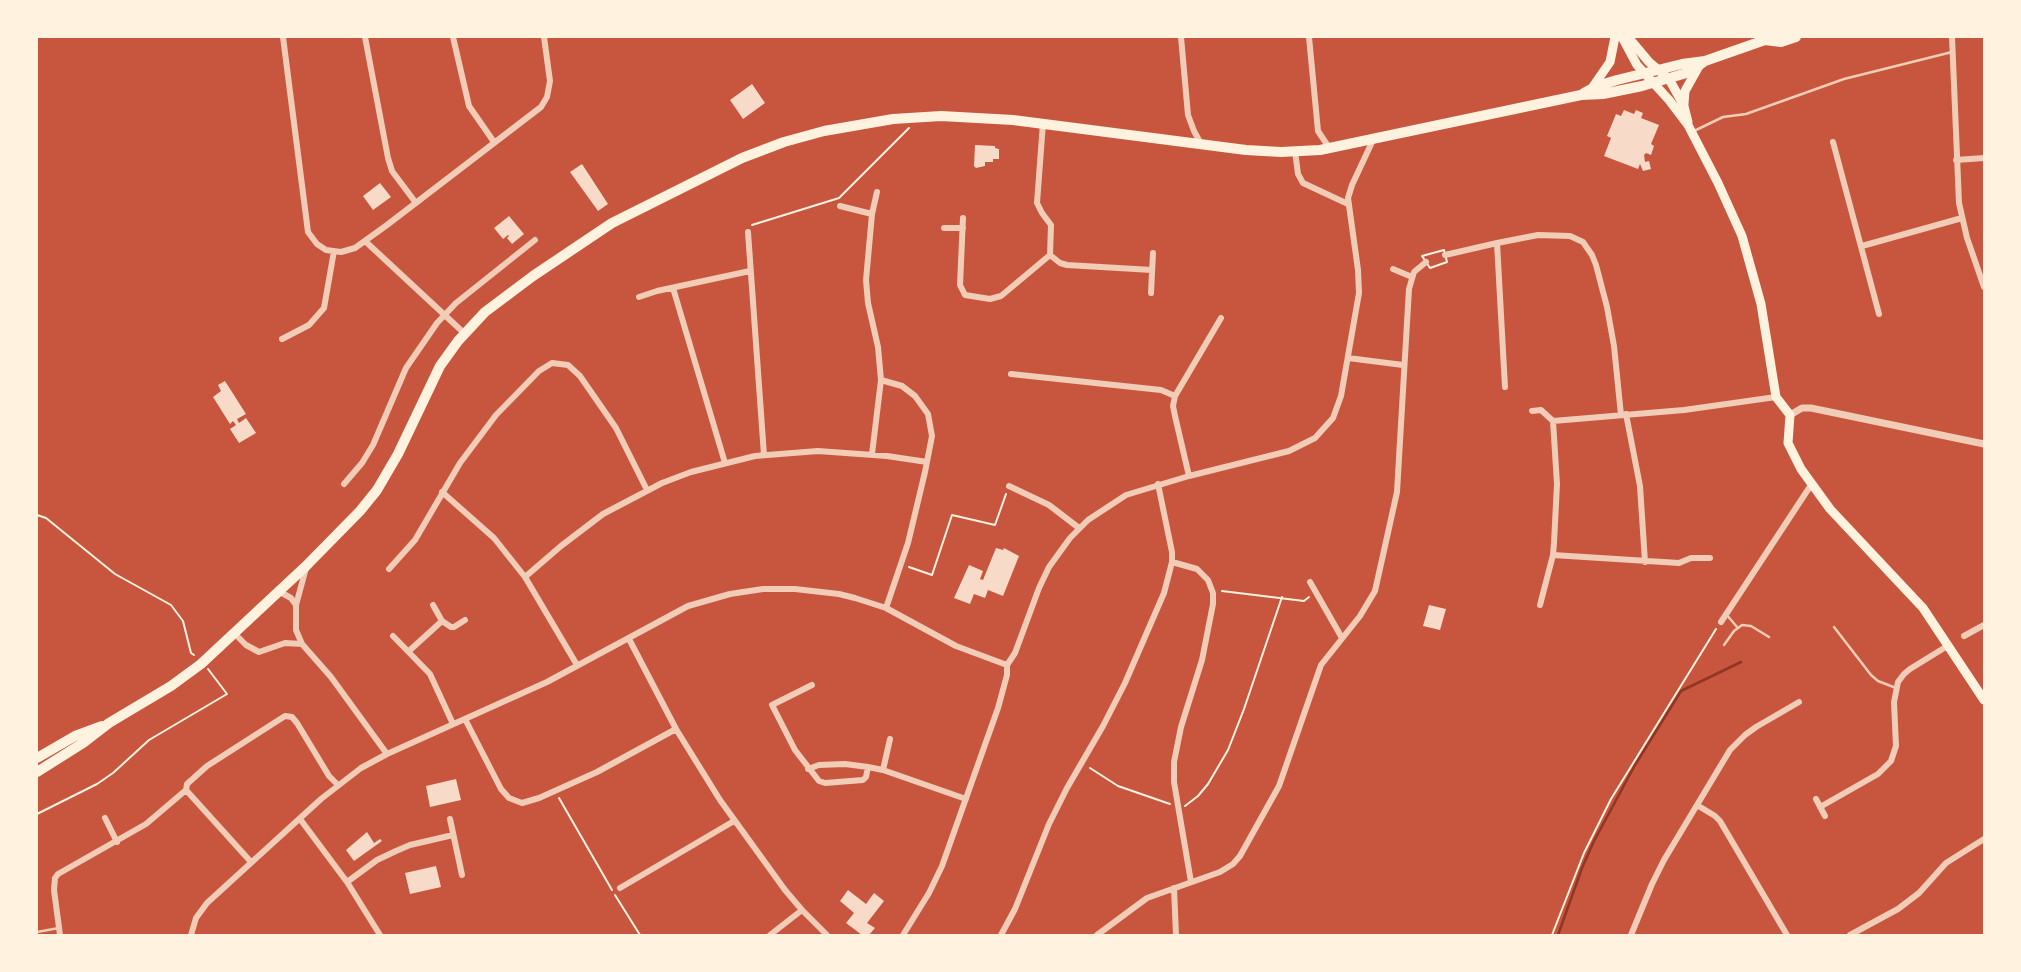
<!DOCTYPE html>
<html>
<head>
<meta charset="utf-8">
<style>
	body { margin:0 }
	#map { position:relative; width:2021px; height:972px; overflow:hidden; background:#c8553d; font-family:"Titillium Web",sans-serif }
	canvas { display:block }
	.frame { position:absolute; inset:0; border:38px solid #fff3e0; pointer-events:none }
</style>
</head>
<body>
<div id="map">
<canvas width="2021" height="972"></canvas>
<div class="frame"></div>
</div>
<script>
const c = document.querySelector('canvas').getContext('2d');
c.lineJoin = 'round';
function poly(rows) {
  const path = new Path2D();
  for (const r of rows) {
    path.moveTo(r[0], r[1]);
    for (let i = 2; i < r.length; i += 2) path.lineTo(r[i], r[i + 1]);
  }
  return path;
}
function stroke(path, color, width, dash) {
  c.strokeStyle = color;
  c.lineWidth = width;
  c.lineCap = dash ? 'butt' : 'round';
  c.setLineDash(dash || []);
  c.stroke(path);
}
function fillPath(path, color) {
  c.fillStyle = color;
  c.fill(path, 'evenodd');
}
stroke(poly([
	[1558,935,1582,868,1594,841,1635,765,1681,691,1741,662]
]), '#8f3625', 2.5);
fillPath(poly([
	[752,84,765,103,743,119,730,100],
	[1624,110,1634,114,1636,110,1643,113,1641,118,1659,125,1651,144,1654,146,1651,155,1646,153,1644,155,1645,162,1649,161,1651,169,1643,171,1640,164,1638,169,1604,156,1611,138,1607,136,1616,114,1621,116],
	[975,145,995,146,995,148,999,149,999,159,993,159,993,162,985,162,985,166,976,168,974,166],
	[582,164,608,204,598,211,570,172],
	[380,183,391,197,373,210,363,196],
	[509,216,524,234,512,244,507,238,509,236,508,235,503,239,494,228],
	[225,381,246,414,237,419,239,423,246,418,256,433,239,443,230,429,236,425,233,421,230,424,213,397,221,391,218,385],
	[996,548,1003,550,1004,548,1019,556,1003,596,988,590,985,598,974,594,970,604,954,598,969,565,983,571,980,579,983,580],
	[1429,605,1446,609,1440,630,1423,626],
	[456,779,461,800,430,807,426,786],
	[367,832,374,843,380,839,382,841,354,861,346,850],
	[436,866,441,887,410,894,405,873],
	[848,890,866,904,874,893,884,901,867,923,875,928,869,935,862,935,846,923,854,913,840,901]
]), '#f7dbc8');
stroke(poly([
	[752,225,839,198,909,128],
	[1444,250,1447,262,1430,268,1422,256,1444,250],
	[37,515,46,518,115,574,171,605,183,621,191,653,194,655],
	[909,567,932,575,952,515,995,525,1006,494],
	[1222,591,1304,601,1309,597],
	[1090,768,1118,786,1170,804],
	[559,798,612,890],
	[1185,806,1198,796,1208,784,1228,750,1244,709,1282,597],
	[37,814,97,784,113,773,149,740,227,694,208,669],
	[615,895,640,935],
	[1552,935,1584,853,1611,799,1716,629]
]), '#fff3e0', 2);
stroke(poly([
	[1692,132,1723,117,1746,114,1844,79,1952,52],
	[1726,614,1737,627],
	[1834,627,1871,675,1878,681,1896,688],
	[1724,645,1734,631,1742,625,1751,626,1769,637],
	[37,932,59,928]
]), '#f1ccb7', 2.5);
stroke(poly([
	[283,37,308,232,317,244,326,250,341,252,355,248,387,225,541,107,547,97,550,81,544,37],
	[365,37,388,158,392,171,416,203],
	[453,37,469,106,494,142],
	[1181,37,1188,115,1194,131,1201,144],
	[1309,37,1318,131,1330,149],
	[1952,37,1959,203,1967,238,1984,287],
	[1833,142,1879,314],
	[1295,151,1298,174,1303,183,1348,204],
	[1956,160,1984,158],
	[840,206,872,214],
	[963,218,960,285,965,295,990,299,1001,296,1050,255,1051,225,1042,213,1037,203,1043,123],
	[944,228,963,228],
	[748,232,764,455],
	[365,241,464,333],
	[1497,243,1505,387],
	[1862,246,1962,218],
	[1050,255,1060,263,1067,265,1152,270],
	[1445,255,1497,243,1538,235,1570,236,1583,242,1592,255,1596,265,1607,307,1614,346,1621,415],
	[1393,269,1412,277],
	[673,288,725,463],
	[1151,293,1153,253],
	[639,297,657,291,750,271],
	[282,339,309,325,324,308,334,251],
	[1348,358,1403,365],
	[1011,374,1161,390,1175,396,1173,406,1175,416,1189,476],
	[881,380,902,386,915,396,928,414,932,436,925,472,908,543,886,608],
	[1175,396,1221,318],
	[1532,411,1541,410,1553,421,1684,410,1776,397],
	[1626,414,1640,486,1645,562],
	[872,454,881,380,878,347,868,303,866,280,872,214,877,192],
	[344,484,362,463,373,445,406,368,437,323,456,303,535,240],
	[1009,486,1049,505,1079,528],
	[442,492,494,538,525,577,577,665],
	[1553,555,1679,563,1691,558,1710,558],
	[1172,562,1197,569,1208,580,1213,593,1213,604,1202,660,1181,727,1174,762,1174,782,1191,882],
	[389,569,415,540,460,463,496,415,539,371,552,363,568,365,580,376,616,428,647,490],
	[525,577,561,546,603,514,662,483,691,472,755,456,818,451,887,456,927,462],
	[1310,582,1342,638],
	[280,592,291,598,296,605],
	[433,605,442,621],
	[1540,605,1553,555,1554,543,1557,484,1553,421],
	[1721,622,1811,485],
	[235,634,246,645,259,652,285,643,302,644,296,630,296,605,306,568],
	[393,636,430,674,453,724],
	[1964,636,1984,625],
	[629,639,676,729,720,800,785,890,802,910,827,935],
	[302,644,331,677,387,754],
	[409,651,442,621,451,627,454,627,465,620],
	[812,685,772,705,795,750,819,781,825,783,863,780,866,777,868,767,883,770,966,799],
	[465,719,501,789,509,798,522,803,539,798,597,772,676,729],
	[808,769,819,765,845,764,868,767],
	[883,770,890,739],
	[186,790,187,784,207,766,285,716,292,717,297,723,329,776,338,785],
	[186,790,251,862],
	[1816,799,1825,816],
	[1697,805,1715,816,1720,821,1787,935],
	[1820,807,1878,774,1891,761,1896,746,1894,702,1898,682,1904,674,1910,669,1949,645],
	[105,818,117,842],
	[300,819,347,882,380,935],
	[450,819,462,875],
	[347,882,377,860,396,851,410,845,453,835],
	[620,888,734,821],
	[1174,888,1176,935],
	[60,935,54,890,55,878,58,874,146,824,186,790],
	[191,935,196,918,207,903,321,799,361,768,387,754,547,682,688,606,730,594,763,589,795,589,839,594,855,598,886,608,956,646,1007,665],
	[770,935,802,910],
	[903,935,929,893,942,866,998,708,1007,675,1007,665,1015,653,1039,588,1049,567,1070,538,1088,520,1126,495,1189,476,1289,451,1315,438,1333,418,1341,396,1359,293,1358,270,1348,198,1352,185,1373,140],
	[1001,935,1015,909,1049,824,1067,788,1103,726,1125,683,1164,593,1172,562,1172,552,1158,484],
	[1097,935,1147,898,1220,872,1233,864,1240,856,1279,786,1321,665,1360,616,1375,591,1397,492,1409,289,1414,272,1426,262],
	[1631,935,1652,884,1664,860,1730,750,1745,735,1756,727,1799,702],
	[1850,935,1898,909,1919,893,1946,863,1984,839]
]), '#f1ccb7', 6);
stroke(poly([
	[1790,415,1802,408,1811,408,1984,444]
]), '#f1ccb7', 7);
stroke(poly([
	[1622,37,1637,65,1669,100,1688,125,1718,183,1742,236,1761,304,1776,397,1790,415,1788,443,1801,469,1830,509,1923,608,1984,700],
	[1628,37,1649,62,1669,79,1684,106,1688,122],
	[1592,88,1610,62,1615,37],
	[1684,104,1685,91,1699,66]
]), '#fff3e0', 9);
stroke(poly([
	[1765,40,1781,42,1796,37],
	[1584,93,1597,86,1617,80,1682,64,1705,61,1765,40,1769,37],
	[37,758,75,736,102,726],
	[37,772,83,743,109,723,171,686,201,664,306,566,360,511,377,490,398,454,440,366,458,341,485,312,533,276,612,223,742,158,784,142,824,131,893,119,941,116,1013,120,1246,150,1281,152,1320,150,1581,95,1603,94,1642,86,1690,72,1705,61]
]), '#fff3e0', 10);
</script>
</body>
</html>
